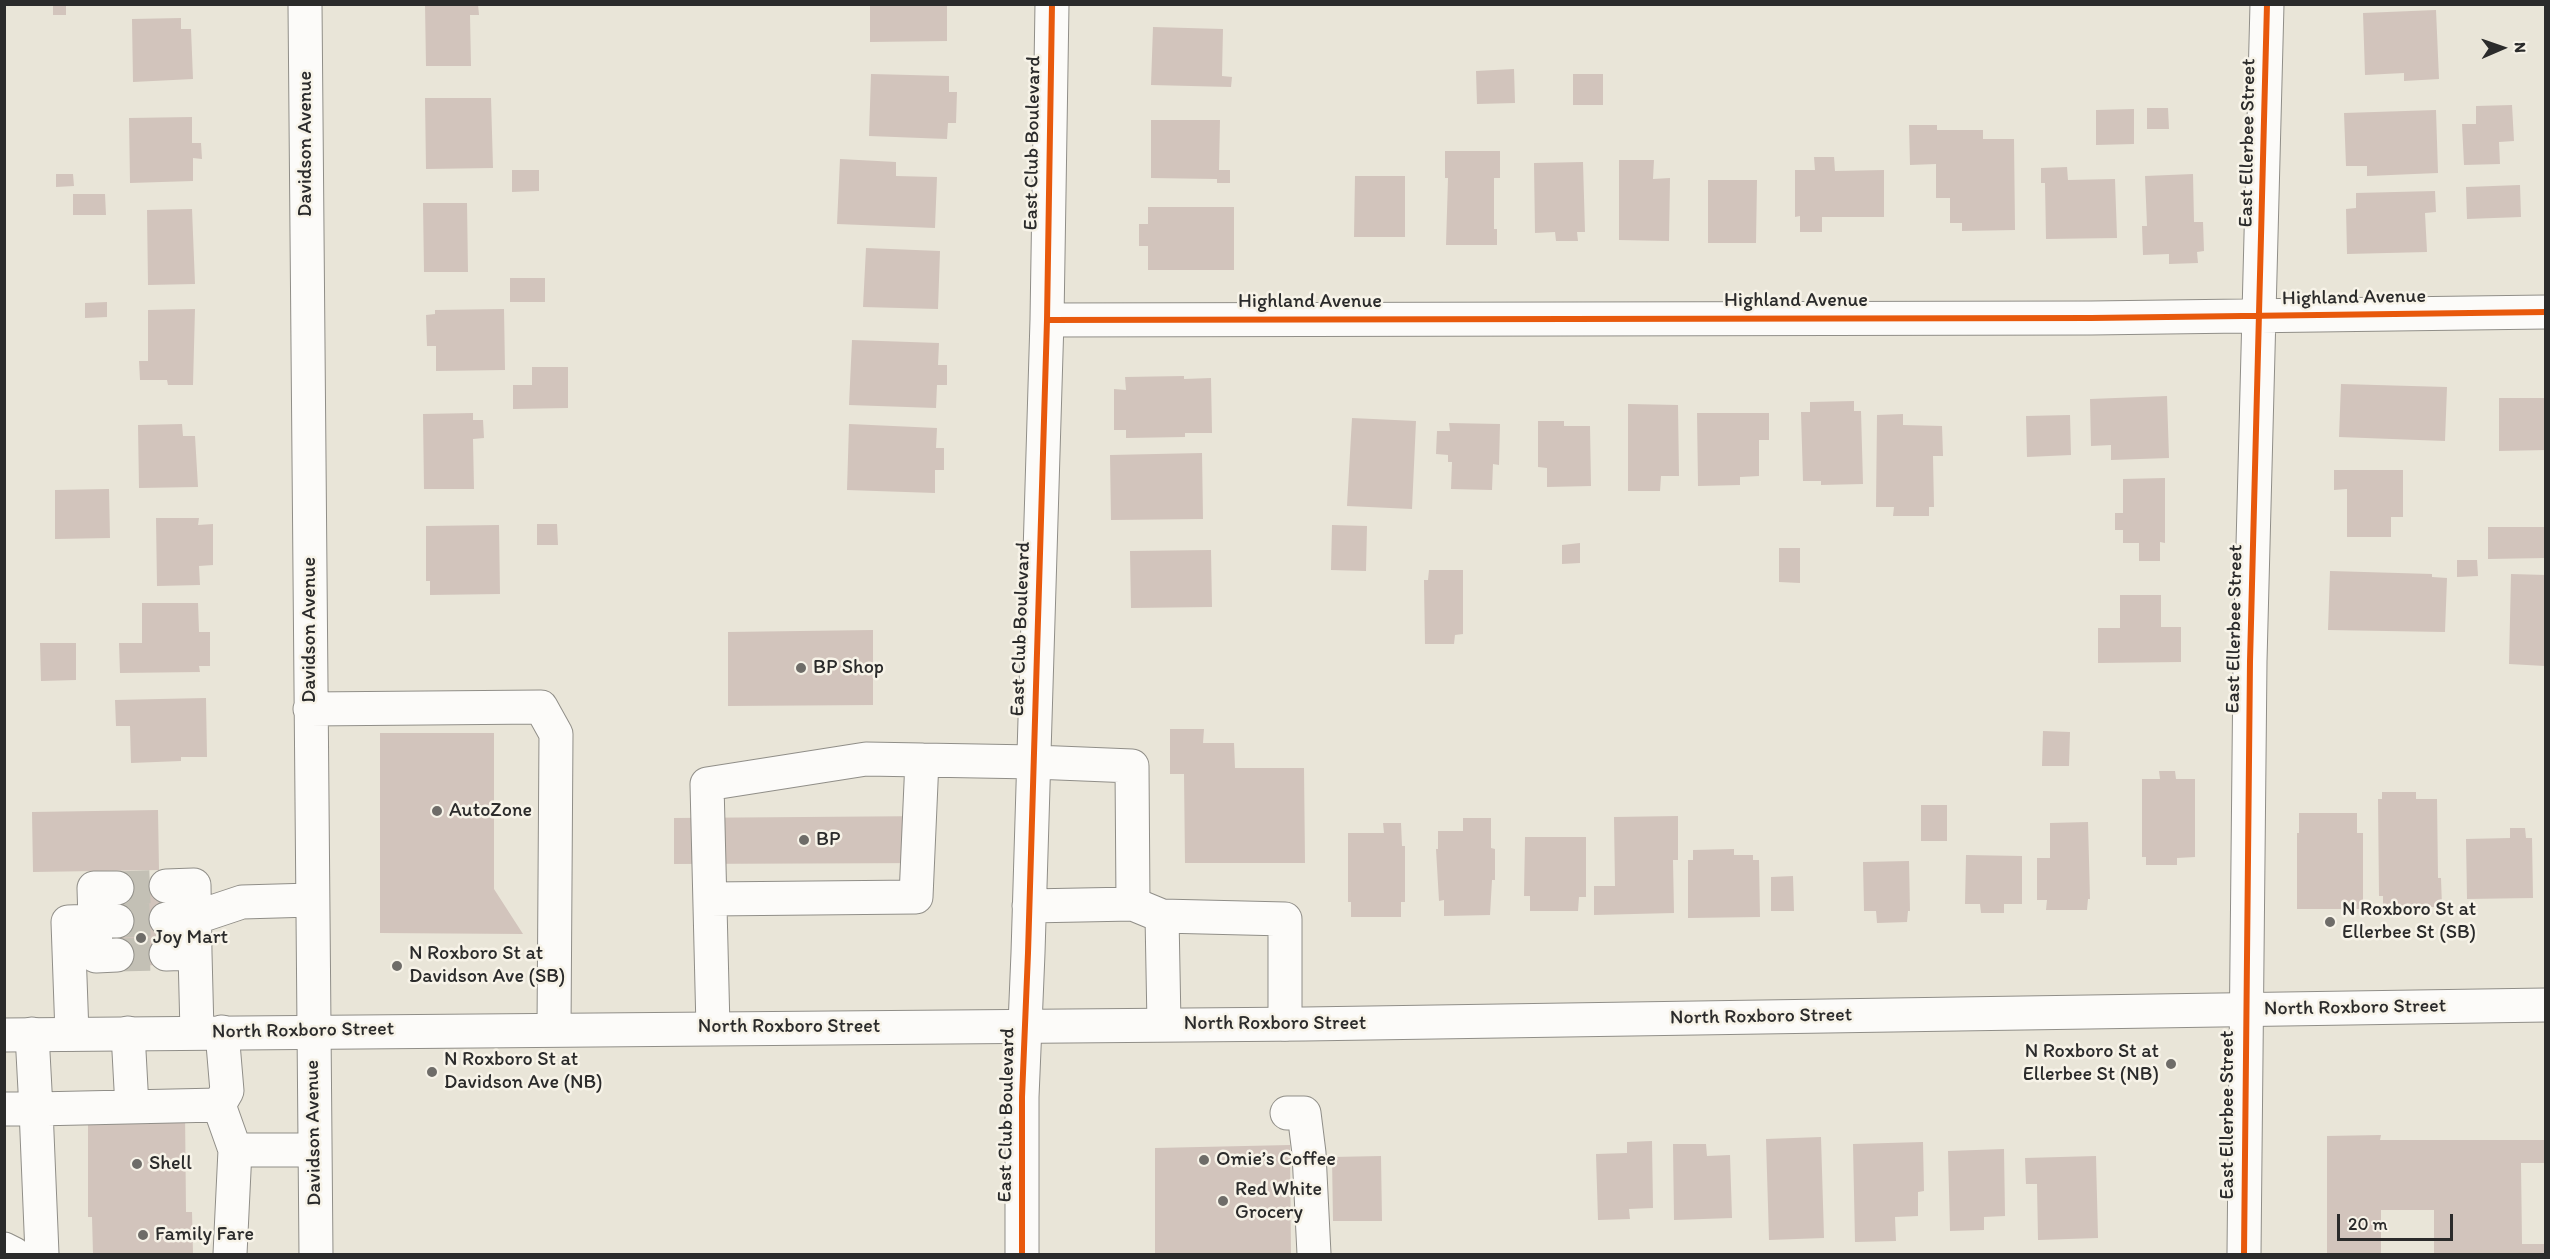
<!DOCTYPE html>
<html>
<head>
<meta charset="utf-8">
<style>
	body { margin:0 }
	#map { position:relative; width:2550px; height:1259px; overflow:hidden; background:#e9e5d8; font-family:Itim,sans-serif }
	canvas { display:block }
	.frame { position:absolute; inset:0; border:6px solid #2b2b2b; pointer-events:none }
	.north { position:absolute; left:2472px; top:18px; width:60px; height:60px; -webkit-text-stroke:4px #f7f3e8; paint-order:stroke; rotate:88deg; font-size:16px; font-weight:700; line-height:24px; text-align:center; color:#2b2b2b }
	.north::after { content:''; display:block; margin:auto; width:21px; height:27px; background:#2b2b2b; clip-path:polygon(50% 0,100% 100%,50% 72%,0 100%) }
	.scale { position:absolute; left:2337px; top:1214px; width:116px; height:27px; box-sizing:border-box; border:3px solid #2b2b2b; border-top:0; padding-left:8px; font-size:18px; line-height:21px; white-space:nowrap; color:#2b2b2b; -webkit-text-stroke:4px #f7f3e8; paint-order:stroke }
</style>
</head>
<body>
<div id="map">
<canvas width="2550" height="1259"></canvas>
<div class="frame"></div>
<div class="north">N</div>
<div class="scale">20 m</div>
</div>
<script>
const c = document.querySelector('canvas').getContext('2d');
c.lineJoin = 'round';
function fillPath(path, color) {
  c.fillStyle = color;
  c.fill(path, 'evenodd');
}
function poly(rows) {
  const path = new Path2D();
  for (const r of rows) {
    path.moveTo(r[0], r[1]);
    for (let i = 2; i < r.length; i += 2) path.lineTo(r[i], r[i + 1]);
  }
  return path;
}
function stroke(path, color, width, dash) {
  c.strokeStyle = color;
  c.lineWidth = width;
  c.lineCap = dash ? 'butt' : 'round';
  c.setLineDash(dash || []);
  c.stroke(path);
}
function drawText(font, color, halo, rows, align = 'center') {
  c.font = font + ' Itim,sans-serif';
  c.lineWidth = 5;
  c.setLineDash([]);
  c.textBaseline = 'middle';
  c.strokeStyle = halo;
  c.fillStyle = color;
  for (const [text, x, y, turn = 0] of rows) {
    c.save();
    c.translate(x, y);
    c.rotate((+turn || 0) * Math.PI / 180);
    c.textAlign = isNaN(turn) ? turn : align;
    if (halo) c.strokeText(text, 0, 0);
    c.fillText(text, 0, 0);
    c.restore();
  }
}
fillPath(poly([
	[53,4,66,4,66,15,53,15],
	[425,4,478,4,479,15,470,15,471,66,426,66],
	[870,4,947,4,947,41,870,42],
	[2436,10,2439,79,2404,81,2404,73,2365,75,2363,13],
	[181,18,181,29,191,29,193,79,133,82,132,19],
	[1153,27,1223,29,1222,76,1232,77,1231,87,1151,85],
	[1514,69,1515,103,1477,104,1476,71],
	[871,74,949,76,949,92,957,92,956,123,948,123,947,139,869,136],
	[1573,74,1603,74,1603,105,1573,105],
	[425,98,491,98,493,168,426,169],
	[2512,105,2514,141,2499,142,2500,164,2464,165,2462,124,2476,124,2476,106],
	[2147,108,2168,108,2169,129,2147,129],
	[2134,109,2134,144,2096,145,2096,110],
	[2436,110,2438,173,2367,176,2367,166,2346,166,2344,113],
	[192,117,192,143,201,143,202,159,193,158,193,181,130,183,129,118],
	[1151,120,1220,120,1219,170,1230,170,1230,183,1217,183,1217,179,1151,178],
	[1909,125,1937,125,1937,130,1983,130,1983,139,2014,139,2015,230,1962,231,1962,223,1950,223,1950,198,1936,198,1936,164,1910,165],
	[1445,151,1500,151,1500,178,1494,178,1494,229,1497,229,1497,245,1446,245,1448,178,1445,178],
	[1814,157,1834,157,1835,171,1884,170,1884,217,1822,217,1822,232,1800,232,1800,216,1795,217,1795,170,1815,170],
	[840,159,896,162,896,176,937,177,935,228,837,224],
	[1619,160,1654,160,1653,179,1670,178,1669,241,1619,240],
	[1583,162,1585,232,1577,232,1578,241,1556,241,1555,232,1535,233,1534,163],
	[2067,167,2068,180,2115,179,2117,238,2046,239,2045,183,2041,183,2041,168],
	[512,170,539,170,539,191,512,192],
	[56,174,73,174,74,186,56,187],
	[2193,174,2194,222,2203,222,2204,251,2197,252,2198,263,2169,264,2169,254,2143,255,2142,226,2147,226,2145,176],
	[1355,176,1405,176,1405,237,1354,237],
	[1708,180,1757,180,1756,243,1708,243],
	[2520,185,2521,217,2467,219,2466,187],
	[2435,191,2436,212,2425,213,2427,252,2347,254,2346,209,2356,208,2356,193],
	[73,194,105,194,106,215,73,215],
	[423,203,467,203,468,272,424,272],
	[1148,207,1234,207,1234,270,1148,270,1148,246,1139,246,1139,224,1148,224],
	[192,209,195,284,148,285,147,210],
	[866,248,940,251,938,309,863,307],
	[510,278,545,278,545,302,510,302],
	[107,302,107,317,85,318,85,303],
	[195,309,193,385,168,385,167,380,140,380,139,361,148,361,148,310],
	[504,309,505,370,436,371,436,346,427,346,426,315,435,314,435,310],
	[852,340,939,343,938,365,947,365,947,385,937,385,936,408,849,405],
	[532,367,568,367,568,408,513,409,513,385,532,385],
	[1184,376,1184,379,1211,378,1212,433,1185,433,1185,437,1126,438,1126,430,1114,430,1114,389,1126,390,1125,377],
	[2341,384,2447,387,2445,441,2339,437],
	[2167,396,2169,458,2111,460,2111,445,2091,446,2090,399],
	[2499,398,2546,398,2546,450,2499,451],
	[1854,401,1854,411,1861,411,1863,484,1821,485,1821,481,1803,481,1801,412,1810,412,1810,402],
	[1628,404,1678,405,1679,476,1661,476,1660,491,1628,491],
	[473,413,473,420,483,420,484,438,473,439,474,489,424,489,423,414],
	[1697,413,1769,413,1769,440,1759,440,1759,476,1740,477,1740,485,1698,486],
	[1903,414,1903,425,1942,426,1943,456,1933,456,1934,507,1929,507,1929,516,1893,516,1894,507,1876,507,1877,415],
	[2070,415,2071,455,2027,457,2026,416],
	[1352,418,1416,421,1412,509,1347,506],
	[1538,421,1564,421,1564,426,1590,426,1591,486,1547,487,1547,468,1538,467],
	[1449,423,1500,424,1499,465,1493,464,1492,490,1451,489,1452,462,1448,462,1448,455,1436,454,1437,431,1450,431],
	[182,424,183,436,195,436,198,487,139,488,138,425],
	[849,424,937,428,936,448,944,448,944,470,935,470,935,493,847,490],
	[1202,453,1203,519,1111,520,1110,455],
	[2334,470,2403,470,2403,517,2391,517,2391,537,2347,537,2347,489,2334,490],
	[2165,478,2165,543,2160,542,2160,561,2139,561,2139,543,2123,543,2123,530,2115,530,2115,513,2123,513,2123,479],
	[109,489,110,538,55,539,55,490],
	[156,518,199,518,198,525,213,524,213,565,199,566,200,585,157,586],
	[537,524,557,524,558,545,537,545],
	[499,525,500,594,430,595,430,581,426,581,426,526],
	[1332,525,1367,526,1366,571,1331,570],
	[2488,527,2546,527,2546,558,2488,559],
	[1580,543,1580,563,1562,564,1562,545],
	[1779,548,1800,548,1800,583,1779,582],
	[1211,550,1212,607,1131,608,1130,551],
	[2457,560,2477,560,2478,576,2457,577],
	[1429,570,1463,570,1463,634,1455,635,1454,644,1425,644,1424,580,1428,580],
	[2330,571,2432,574,2432,577,2447,578,2445,632,2328,630],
	[2511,574,2546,575,2545,666,2509,664],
	[2120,595,2161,595,2161,627,2181,627,2181,662,2098,663,2098,628,2120,628],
	[142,603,198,603,199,632,210,632,210,666,199,666,200,672,120,673,119,643,142,643],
	[873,630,873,705,728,706,728,632],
	[40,643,76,643,76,680,41,681],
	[206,698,207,757,181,757,181,761,131,763,130,726,116,726,115,700],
	[1170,729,1204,729,1203,743,1234,743,1235,768,1304,768,1305,863,1185,863,1184,774,1170,774],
	[2043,731,2070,732,2069,766,2042,766],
	[380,733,494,733,494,889,523,934,380,933],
	[2159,771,2175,771,2176,779,2195,779,2195,857,2177,858,2177,865,2146,865,2146,857,2142,857,2142,779,2160,779],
	[2382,792,2416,792,2416,799,2437,799,2438,878,2441,878,2442,907,2383,907,2383,896,2379,896,2378,799,2382,799],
	[1921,805,1947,805,1947,841,1921,841],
	[158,810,159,870,33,872,32,812],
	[2299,813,2357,813,2357,833,2363,833,2363,909,2297,909,2297,833,2299,833],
	[934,816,934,863,674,864,674,818],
	[1678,816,1678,860,1673,860,1674,913,1594,915,1594,886,1615,886,1614,817],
	[1463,818,1491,818,1491,848,1495,849,1495,880,1492,880,1490,915,1444,916,1444,900,1439,901,1436,849,1438,849,1438,831,1463,831],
	[2088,822,2090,899,2088,899,2087,910,2046,910,2047,900,2037,900,2037,858,2050,858,2050,823],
	[1383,823,1401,823,1402,846,1405,846,1405,902,1401,902,1401,917,1351,917,1351,902,1348,902,1348,833,1384,833],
	[2510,828,2525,828,2526,838,2532,838,2533,898,2467,899,2466,839,2510,838],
	[1525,837,1586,837,1586,897,1579,897,1578,911,1530,911,1530,896,1524,896],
	[1734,849,1734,855,1753,855,1753,860,1759,860,1760,917,1688,918,1688,860,1693,860,1693,850],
	[1966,855,2022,856,2022,904,2004,904,2004,913,1981,913,1980,904,1965,904],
	[1909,861,1910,911,1908,911,1907,922,1877,923,1876,911,1864,911,1863,862],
	[1793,876,1794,911,1771,911,1771,877],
	[117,881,166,881,165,965,117,966],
	[185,1110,186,1212,192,1212,193,1254,93,1254,92,1217,88,1217,88,1111],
	[2381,1135,2380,1140,2546,1140,2546,1163,2521,1163,2522,1244,2546,1244,2546,1254,2434,1254,2434,1210,2381,1210,2381,1254,2327,1254,2327,1136],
	[1821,1137,1824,1238,1769,1240,1766,1139],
	[1652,1141,1653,1208,1629,1209,1630,1219,1598,1220,1596,1154,1627,1153,1627,1142],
	[1923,1142,1924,1191,1918,1192,1918,1216,1895,1217,1896,1241,1855,1242,1853,1144],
	[1673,1144,1706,1144,1707,1156,1730,1155,1732,1218,1674,1220],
	[1290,1145,1291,1254,1155,1254,1155,1148],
	[2004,1149,2005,1216,1984,1217,1984,1230,1950,1231,1948,1151],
	[1381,1156,1382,1221,1333,1221,1332,1157],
	[2096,1156,2098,1238,2038,1240,2037,1184,2026,1184,2025,1158]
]), '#d2c4bc');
stroke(poly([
	[117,888,166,886],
	[117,921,166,919],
	[117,955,166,954]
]), '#c3c0b5', 33, [33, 16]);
const minor = poly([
	[305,4,316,1254],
	[1047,320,2091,318,2546,312],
	[310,709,541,707,556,734,554,1029],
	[710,899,916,897,922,760],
	[1133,904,1162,916,1285,919,1285,1024],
	[1162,916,1164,1024],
	[166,919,194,918,242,902,312,900],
	[195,953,197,1032],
	[166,954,195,953,194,885,166,886],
	[117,955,96,956,95,921,117,921],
	[713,1028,707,784,866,759,1034,762,1132,766,1133,904,1029,906],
	[128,1033,132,1107],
	[32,1034,36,1109,219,1105,227,1091,222,1032],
	[72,1034,68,922,95,921,94,888,117,888],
	[219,1105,235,1150,230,1254],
	[4,1109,36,1109,42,1254],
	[1287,1113,1304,1113,1309,1153,1314,1254],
	[235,1150,314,1150],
	[4,1249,14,1254],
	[1022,1254,1022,1097,1028,953,1047,320,1052,4],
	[2244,1254,2250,661,2267,4]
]);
const major = poly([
	[4,1035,1305,1024,2546,1005]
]);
stroke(minor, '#908e88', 35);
stroke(major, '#908e88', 35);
stroke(minor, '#fcfbf9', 33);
stroke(major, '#fcfbf9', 33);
stroke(poly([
	[1047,320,2091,318,2546,312],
	[1022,1254,1022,1097,1028,953,1047,320,1052,4],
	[2244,1254,2250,661,2267,4]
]), '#e8590c', 6);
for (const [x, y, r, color] of [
	[801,668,6,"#6e6c68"],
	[437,811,6,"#6e6c68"],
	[804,840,6,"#6e6c68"],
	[2330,922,6,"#6e6c68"],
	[141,938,6,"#6e6c68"],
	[397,966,6,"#6e6c68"],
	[2171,1064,6,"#6e6c68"],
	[432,1072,6,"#6e6c68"],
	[1204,1160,6,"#6e6c68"],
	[137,1164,6,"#6e6c68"],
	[1223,1201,6,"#6e6c68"],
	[143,1235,6,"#6e6c68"]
]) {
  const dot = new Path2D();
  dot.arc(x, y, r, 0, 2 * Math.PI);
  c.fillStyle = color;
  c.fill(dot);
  stroke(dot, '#f7f3e8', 2);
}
drawText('20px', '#2b2b2b', '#f7f3e8', [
	["East Club Boulevard",1033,143,-89],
	["East Ellerbee Street",2248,143,-89],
	["Davidson Avenue",306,144,-90],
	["Highland Avenue",2354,298,-1],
	["Highland Avenue",1796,301],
	["Highland Avenue",1310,302],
	["East Club Boulevard",1021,629,-88],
	["East Ellerbee Street",2235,629,-89],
	["Davidson Avenue",310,630,-90],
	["North Roxboro Street",2355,1008,-1],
	["North Roxboro Street",1761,1017,-1],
	["North Roxboro Street",1275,1024],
	["North Roxboro Street",789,1027],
	["North Roxboro Street",303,1031,-1],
	["East Club Boulevard",1007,1115,-89],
	["East Ellerbee Street",2228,1115,-90],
	["Davidson Avenue",314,1133,-91]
]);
drawText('20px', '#2b2b2b', '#f7f3e8', [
	["BP Shop",813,668],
	["AutoZone",449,811],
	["BP",816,840],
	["N Roxboro St at",2342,910],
	["Ellerbee St (SB)",2342,933],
	["Joy Mart",153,938],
	["N Roxboro St at",409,954],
	["Davidson Ave (SB)",409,977],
	["N Roxboro St at",2159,1052,"right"],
	["Ellerbee St (NB)",2159,1075,"right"],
	["N Roxboro St at",444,1060],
	["Davidson Ave (NB)",444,1083],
	["Omie’s Coffee",1216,1160],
	["Shell",149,1164],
	["Red White",1235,1190],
	["Grocery",1235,1213],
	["Family Fare",155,1235]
], 'left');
</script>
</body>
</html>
